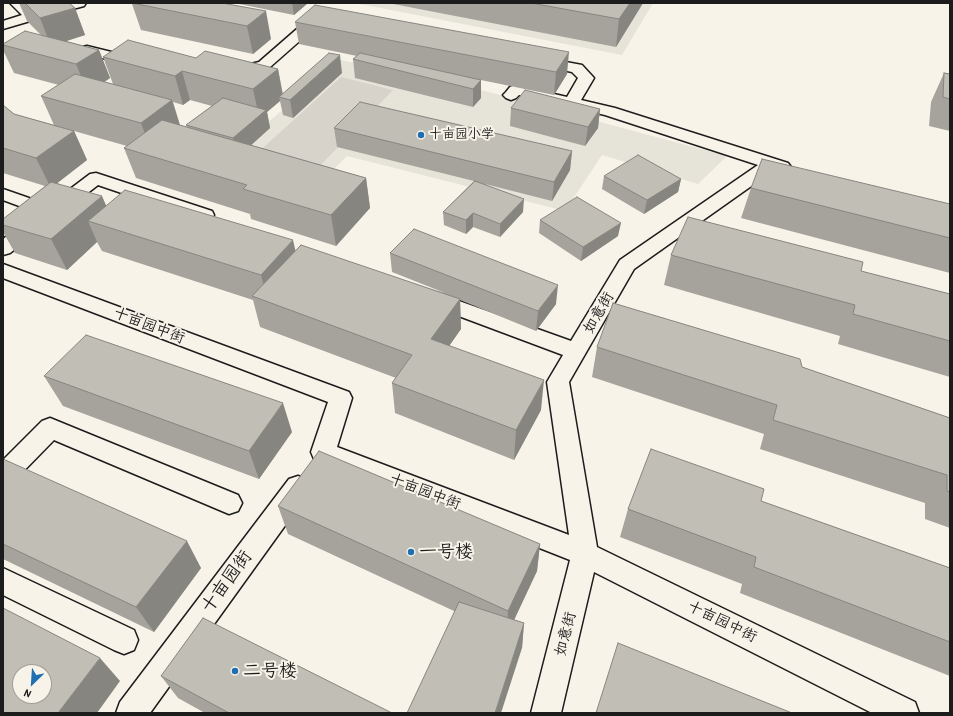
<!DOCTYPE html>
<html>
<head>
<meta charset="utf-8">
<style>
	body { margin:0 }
	#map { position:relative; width:953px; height:716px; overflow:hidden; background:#f7f3e8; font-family:"Patrick Hand",sans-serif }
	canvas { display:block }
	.frame { position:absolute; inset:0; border:4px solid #1c1c1c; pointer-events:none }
	.north { position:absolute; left:12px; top:664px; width:40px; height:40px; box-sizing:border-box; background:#f7f3e8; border:1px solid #9f9d96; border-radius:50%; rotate:205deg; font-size:11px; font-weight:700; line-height:16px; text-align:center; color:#1c1c1c }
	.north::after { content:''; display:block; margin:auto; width:14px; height:18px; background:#1f6fb2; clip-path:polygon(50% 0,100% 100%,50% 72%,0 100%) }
</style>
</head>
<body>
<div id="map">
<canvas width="953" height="716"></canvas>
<div class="frame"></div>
<div class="north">N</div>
</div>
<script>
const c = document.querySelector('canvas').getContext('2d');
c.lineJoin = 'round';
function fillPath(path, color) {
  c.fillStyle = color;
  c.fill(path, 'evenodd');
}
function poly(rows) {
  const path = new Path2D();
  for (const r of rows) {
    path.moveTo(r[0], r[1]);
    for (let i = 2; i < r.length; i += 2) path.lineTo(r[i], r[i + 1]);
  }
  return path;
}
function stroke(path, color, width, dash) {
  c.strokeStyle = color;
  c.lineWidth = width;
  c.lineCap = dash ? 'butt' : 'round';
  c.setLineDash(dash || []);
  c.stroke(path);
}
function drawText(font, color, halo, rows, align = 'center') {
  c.font = font + ' "Patrick Hand","LXGW WenKai TC",sans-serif';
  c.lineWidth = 4;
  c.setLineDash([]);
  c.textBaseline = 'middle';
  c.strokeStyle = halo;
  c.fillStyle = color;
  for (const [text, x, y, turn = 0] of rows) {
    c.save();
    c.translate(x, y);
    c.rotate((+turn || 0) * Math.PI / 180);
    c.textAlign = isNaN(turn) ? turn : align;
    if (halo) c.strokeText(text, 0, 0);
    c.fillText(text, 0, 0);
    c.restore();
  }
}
fillPath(poly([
	[355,3,653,3,622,55],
	[341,60,481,90,727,156,698,184,602,155,565,211,347,156,319,184,181,145,266,124]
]), '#e6e3d9');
fillPath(poly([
	[341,77,393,90,313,173,254,156]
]), '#d7d3cb');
const minor = poly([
	[10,3,25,3,36,13,38,10,64,3,86,3,84,6,43,17,39,16,37,19,3,29,3,21,22,15,10,3],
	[318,14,326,16,328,19,326,22,320,23,269,68,242,74,228,72,226,69,228,66,233,65,242,66,259,62,313,15,318,14],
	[87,46,140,59,142,62,140,65,135,66,82,53,80,50,82,47,87,46],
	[539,57,582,65,594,78,581,100,615,108,788,163,791,167,788,171,782,172,774,170,634,269,569,382,597,547,915,702,919,713,872,713,594,572,561,713,531,713,570,560,314,459,311,452,328,402,3,278,3,264,349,392,352,398,337,447,569,535,547,382,563,355,424,303,421,298,424,293,431,291,571,341,620,260,758,165,605,115,519,95,516,98,511,100,506,98,503,95,506,92,510,87,515,85,567,97,578,78,572,72,534,64,532,61,534,58,539,57],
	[96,173,212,211,214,215,212,219,205,221,198,219,98,185,10,253,3,255,3,239,38,213,3,200,3,189,49,205,90,174,96,173],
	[50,418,238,495,242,503,238,511,229,514,54,440,12,483,3,486,3,460,42,421,50,418],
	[298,476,307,479,311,487,307,495,150,713,116,713,120,702,289,479,298,476],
	[3,568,134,630,138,640,134,650,124,654,114,650,3,595,3,568]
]);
stroke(minor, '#1c1c1c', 3);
fillPath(minor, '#f7f3e8');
fillPath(poly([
	[19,3,69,3,75,8,85,35,66,41,99,50,110,78,104,82,113,84,103,57,196,58,278,69,283,94,342,73,293,118,283,115,280,101,267,112,270,128,251,145,366,178,370,208,336,246,251,219,250,214,136,178,124,148,127,146,74,131,87,160,57,183,106,206,295,251,445,293,392,272,390,253,556,304,536,331,460,300,461,329,449,346,541,410,514,460,395,413,392,383,396,378,260,327,253,300,102,251,97,242,67,270,15,253,3,232,3,219,45,186,3,173,3,105,14,114,54,125,41,96,59,85,14,73,3,50,3,44,41,35,27,21],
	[190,100,212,106,186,125,187,127,180,125,173,102,183,105],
	[131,3,222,3,271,39,253,54,141,30,132,4],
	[234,3,308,3,294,15],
	[388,3,643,3,616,47],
	[295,22,567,74,554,95,481,80,481,98,473,107,355,78,353,59,357,56,299,44],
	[944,73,950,74,950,131,929,126,931,102],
	[511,108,600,109,598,128,585,146,510,126],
	[334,128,572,151,570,170,552,201,485,184,523,212,500,237,473,227,466,234,444,225,443,212,474,181,337,147],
	[604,176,681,179,678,192,644,214,602,189],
	[751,188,950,204,950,273,741,218],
	[540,220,618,236,581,261,539,233],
	[671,255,861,271,950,294,950,377,838,344,840,336,664,285],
	[597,347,802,367,950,418,950,528,925,519,925,503,760,449,764,434,592,377],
	[44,376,292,432,259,479,63,406],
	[3,459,201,568,154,632,3,559],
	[761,501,950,568,950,676,740,593,742,584,620,537,628,509],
	[278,506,540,544,537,571,514,620,524,623,522,648,454,611,288,534],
	[161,676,392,713,205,713,178,698]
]), '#a5a39c');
fillPath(poly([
	[292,3,308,3,294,15],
	[630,3,643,3,616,47,619,19],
	[75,8,85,35,51,46,40,18],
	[266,11,271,39,253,54,247,26],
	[99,50,110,78,88,93,76,64],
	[569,52,567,74,554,95,556,72],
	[340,55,342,73,293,118,290,100],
	[278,69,283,98,279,97,280,101,267,112,270,128,238,157,233,138,259,116,253,89],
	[182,71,190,100,183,105,175,76],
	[481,80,481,98,473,107,473,89],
	[172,100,181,129,152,153,141,123],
	[600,109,598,128,585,146,588,127],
	[74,131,87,160,51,188,36,158],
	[572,151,570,170,552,201,554,182],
	[366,178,370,208,336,246,331,215],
	[681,179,678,192,644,214,647,200],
	[102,196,115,226,88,221,97,242,67,270,51,239],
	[524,199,523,212,500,237,500,224],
	[473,213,473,227,466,234,466,220],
	[621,223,618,236,581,261,583,247],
	[293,240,300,270,268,302,261,275],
	[558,285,556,304,536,331,538,311],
	[460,299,461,329,433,369,431,339],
	[544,380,541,410,514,460,516,430],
	[283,403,292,432,259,479,249,451],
	[187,541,201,568,154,632,136,607],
	[540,544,537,571,507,635,508,611],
	[524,623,522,648,501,713,495,713],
	[100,658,120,681,97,713,58,713]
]), '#86857f');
const building = poly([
	[25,3,69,3,75,8,40,18,25,3],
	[132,3,222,3,266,11,247,26,132,3],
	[531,3,630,3,619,19,531,3],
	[315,5,569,52,556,72,295,22,315,5],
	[25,31,99,50,76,64,3,45,3,44,25,31],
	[128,40,196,58,205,51,278,69,253,89,182,71,175,76,103,57,128,40],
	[329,53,340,55,290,100,279,97,329,53],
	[360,53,481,80,473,89,353,59,360,53],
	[944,73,950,74,950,99,943,97,944,73],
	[75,74,172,100,141,123,41,96,75,74],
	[525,90,600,109,588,127,511,108,525,90],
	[223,98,266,110,233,138,186,125,223,98],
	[360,102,572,151,554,182,334,128,360,102],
	[3,105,14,114,74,131,36,158,3,148,3,105],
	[162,120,366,178,331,215,243,189,247,185,124,148,162,120],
	[638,155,681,179,647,200,604,176,638,155],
	[762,159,950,204,950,238,751,188,762,159],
	[475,181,524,199,500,224,473,213,466,220,443,212,475,181],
	[51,182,102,196,51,239,3,225,3,219,51,182],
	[125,190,293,240,261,275,88,221,125,190],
	[577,197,621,223,583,247,540,220,577,197],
	[688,217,863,262,861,271,950,294,950,341,853,314,855,305,671,255,688,217],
	[414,229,558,285,538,311,390,253,414,229],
	[301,245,460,299,431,339,544,380,516,430,392,383,412,355,252,296,301,245],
	[613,303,800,359,802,367,950,418,950,492,947,491,947,475,773,420,777,405,597,347,613,303],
	[86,335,283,403,249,451,44,376,86,335],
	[651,449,764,489,761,501,950,568,950,642,754,567,756,557,628,509,651,449],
	[319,451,540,544,508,611,278,506,319,451],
	[3,459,187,541,136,607,3,544,3,459],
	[459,602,524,623,495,713,407,713,459,602],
	[3,608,100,658,58,713,3,713,3,608],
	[20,672,44,672,44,696,20,696,20,672],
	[203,618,392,713,229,713,161,676,203,618],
	[618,643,792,713,596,713,618,643]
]);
fillPath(building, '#c0beb5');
stroke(building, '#86857f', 1);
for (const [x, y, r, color] of [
	[421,135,4,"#1f6fb2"],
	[411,552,4,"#1f6fb2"],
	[235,671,4,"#1f6fb2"]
]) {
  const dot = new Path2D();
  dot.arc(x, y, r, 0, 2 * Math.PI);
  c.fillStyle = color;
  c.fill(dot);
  stroke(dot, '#f7f3e8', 1.5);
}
drawText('13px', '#1c1c1c', '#f7f3e8', [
	["十亩园小学",429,135]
], 'left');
drawText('15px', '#1c1c1c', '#f7f3e8', [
	["如意街",599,313,-60],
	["十亩园中街",149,326,21],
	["十亩园中街",425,492,21],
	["十亩园中街",722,622,26],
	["如意街",566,634,-76]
]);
drawText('18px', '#1c1c1c', '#f7f3e8', [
	["一号楼",419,552],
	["二号楼",243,671]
], 'left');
drawText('18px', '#1c1c1c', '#f7f3e8', [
	["十亩园街",227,582,-54]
]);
</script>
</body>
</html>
